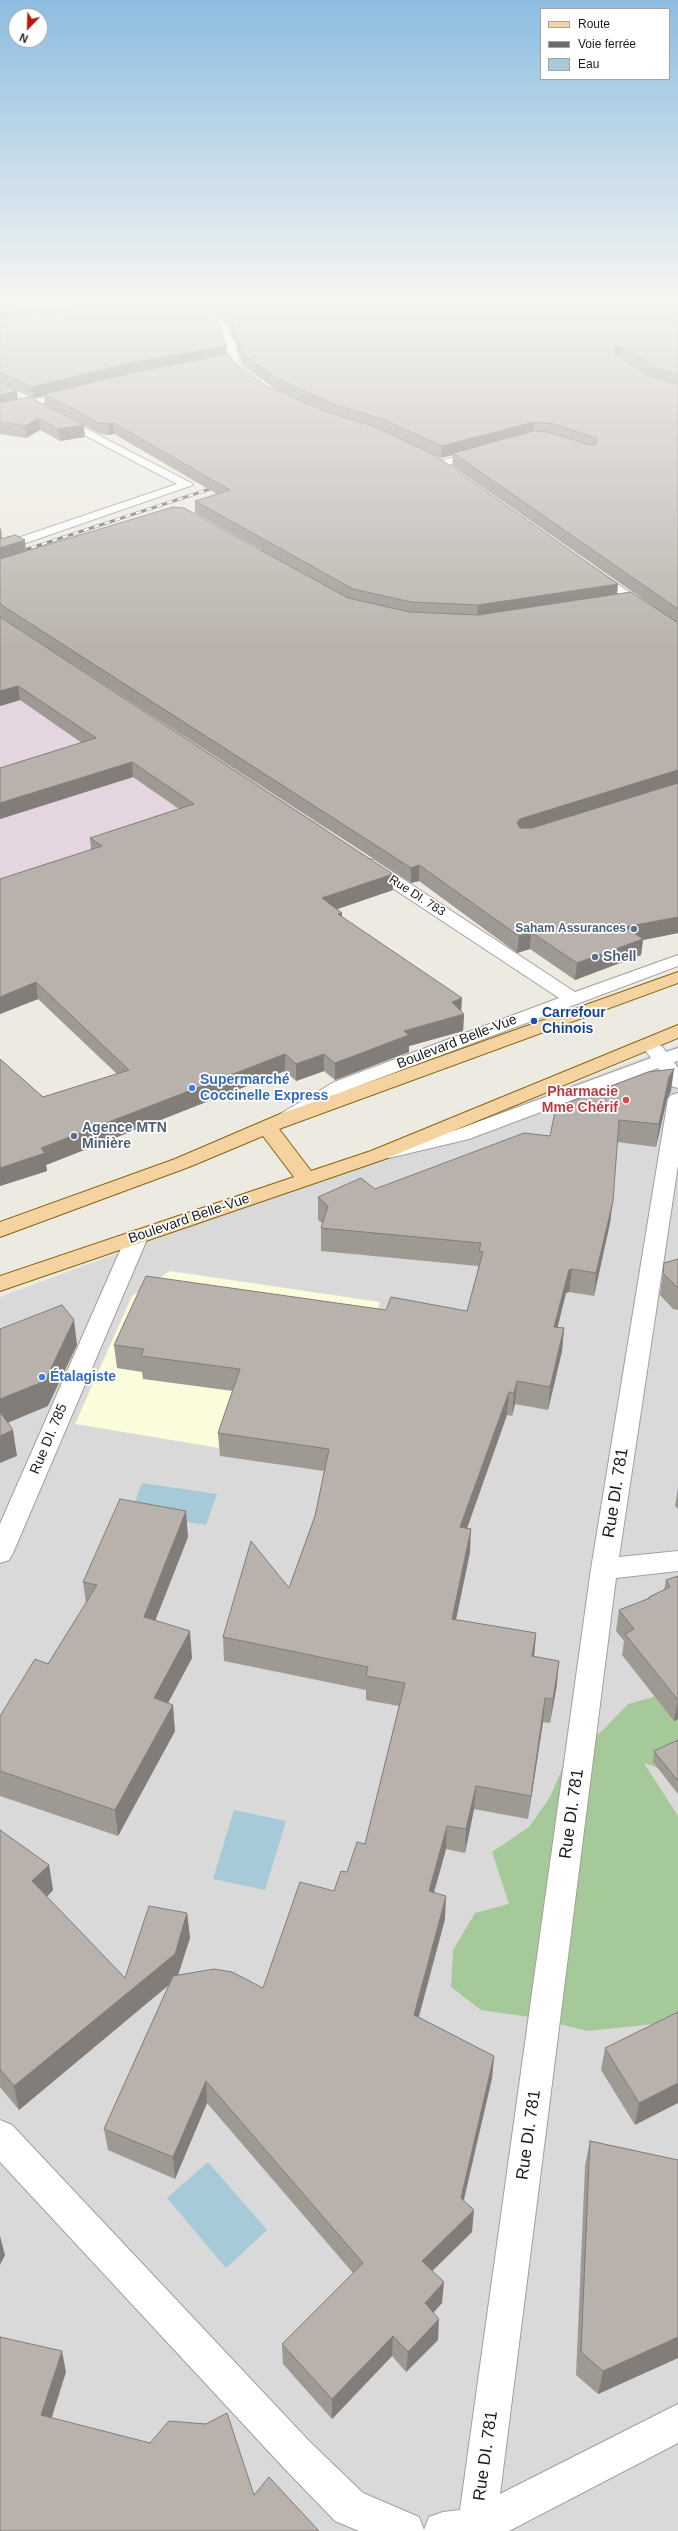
<!DOCTYPE html>
<html>
<head>
<meta charset="utf-8">
<style>
	body { margin:0 }
	#map { position:relative; width:678px; height:2531px; overflow:hidden; background:#edeae2; font-family:Helvetica,sans-serif }
	canvas { display:block }
	.legend { position:absolute; left:540px; top:8px; width:130px; height:72px; box-sizing:border-box; background:#fff; border:1px solid #a4a4a4; margin:0; padding:5px 7px; list-style:none; font-size:12px; color:#1c1c1c }
	.legend li { display:flex; align-items:center; gap:8px; height:20px }
	.legend b { width:20px; border:1px solid #a4a4a4 }
	.north { position:absolute; left:8px; top:8px; width:40px; height:40px; box-sizing:border-box; background:#fff; border:1px solid #a4a4a4; border-radius:50%; rotate:203deg; font-size:11px; font-weight:700; line-height:16px; text-align:center; color:#1c1c1c }
	.north::after { content:''; display:block; margin:auto; width:14px; height:18px; background:#b9160f; clip-path:polygon(50% 0,100% 100%,50% 72%,0 100%) }
</style>
</head>
<body>
<div id="map">
<canvas width="678" height="2531"></canvas>
<ul class="legend">
<li><b style="height:5px;background:#f4d3a0"></b>Route</li>
<li><b style="height:5px;background:#6a6a6a"></b>Voie ferrée</li>
<li><b style="height:11px;background:#a6cad7"></b>Eau</li>
</ul>
<div class="north">N</div>
</div>
<script>
const c = document.querySelector('canvas').getContext('2d');
c.lineJoin = 'round';
function fillPath(path, color) {
  c.fillStyle = color;
  c.fill(path, 'evenodd');
}
function poly(rows) {
  const path = new Path2D();
  for (const r of rows) {
    path.moveTo(r[0], r[1]);
    for (let i = 2; i < r.length; i += 2) path.lineTo(r[i], r[i + 1]);
  }
  return path;
}
function stroke(path, color, width, dash) {
  c.strokeStyle = color;
  c.lineWidth = width;
  c.lineCap = dash ? 'butt' : 'round';
  c.setLineDash(dash || []);
  c.stroke(path);
}
function drawText(font, color, halo, rows, align = 'center') {
  c.font = font + ' Helvetica,sans-serif';
  c.lineWidth = 3.5;
  c.setLineDash([]);
  c.textBaseline = 'middle';
  c.strokeStyle = halo;
  c.fillStyle = color;
  for (const [text, x, y, turn = 0] of rows) {
    c.save();
    c.translate(x, y);
    c.rotate((+turn || 0) * Math.PI / 180);
    c.textAlign = isNaN(turn) ? turn : align;
    if (halo) c.strokeText(text, 0, 0);
    c.fillText(text, 0, 0);
    c.restore();
  }
}
fillPath(poly([
	[678,1045,678,2531,0,2531,0,1297]
]), '#dad9d9');
fillPath(poly([
	[0,603,343,823,0,939]
]), '#e5d5e1');
fillPath(poly([
	[170,1271,380,1302,327,1466,75,1424,132,1296]
]), '#fbfcdc');
fillPath(poly([
	[678,1690,678,1775,644,1763,678,1816,678,2019,663,2023,588,2031,529,2017,481,2010,451,1987,453,1950,475,1913,509,1904,492,1852,529,1827,550,1797,565,1762,603,1730,628,1704]
]), '#a6c99a');
fillPath(poly([
	[142,1483,217,1494,206,1525,131,1513],
	[234,1810,286,1821,265,1890,213,1879],
	[208,2162,267,2230,226,2268,167,2198]
]), '#a6cad7');
const minor = poly([
	[198,307,204,307,226,324,236,345,238,360,242,366,259,379,259,383,251,383,234,370,228,360,226,345,219,327,198,311,198,307],
	[73,390,78,393,77,395,0,414,0,408,73,390],
	[58,414,191,483,193,485,0,552,0,544,177,484,54,419,53,417,58,414],
	[481,450,487,453,485,455,440,467,434,464,436,462,481,450],
	[593,567,678,626,678,636,589,574,587,571,593,567],
	[368,859,374,860,575,992,678,955,678,966,348,1090,294,1122,280,1122,277,1118,280,1114,334,1082,559,998,362,868,360,864,362,860,368,859],
	[655,1044,662,1046,666,1052,678,1048,678,1061,674,1062,678,1068,678,1088,671,1086,658,1068,469,1139,389,1158,382,1156,379,1152,382,1148,456,1130,651,1058,645,1050,648,1046,655,1044],
	[678,1093,678,1165,619,1557,678,1551,678,1571,616,1578,500,2494,678,2404,678,2443,509,2531,359,2531,335,2521,283,2467,0,2162,0,2120,12,2125,309,2441,363,2493,419,2517,424,2530,429,2517,443,2512,460,2510,591,1569,668,1099,671,1095,678,1093],
	[137,1230,145,1232,148,1237,13,1553,9,1560,0,1563,0,1524,126,1237,129,1232,137,1230]
]);
const major = poly([
	[678,972,678,983,279,1129,311,1171,371,1151,678,1025,678,1038,385,1159,0,1291,0,1276,294,1177,263,1136,189,1167,0,1237,0,1222,175,1159,280,1114,678,972]
]);
stroke(minor, '#a0a0a0', 2);
stroke(major, '#89640b', 2);
fillPath(minor, '#fff');
fillPath(major, '#f4d3a0');
const rail = poly([
	[0,558,219,486]
]);
stroke(rail, '#6a6a6a', 3);
stroke(rail, '#fff', 2, [5.5]);
fillPath(poly([
	[0,299,678,299,678,933,643,940,641,955,575,980,530,949,517,953,419,881,411,883,0,617,0,528,1,529,2,539,26,551,262,550,195,513,195,501,217,494,114,434,109,435,100,434,45,405,44,396,33,398,17,391,17,399,85,437,60,441,40,430,26,438,0,434],
	[211,302,211,311,229,326,243,365,276,390,266,386,233,361,226,355,200,305],
	[418,448,441,458,453,455,452,466,650,604,617,594],
	[0,617,393,890,337,909,342,917,461,1012,464,1014,463,1031,409,1046,409,1052,335,1080,324,1071,296,1081,285,1071,46,1165,47,1171,0,1186,0,1059,43,1097,117,1074,38,999,0,1014,91,850,90,838,179,809,133,777,0,819,0,768,82,743,20,700,0,706],
	[671,1091,667,1099,656,1147,617,1142,610,1223,594,1296,569,1292,566,1293,557,1327,564,1328,562,1351,548,1410,515,1404,512,1416,507,1415,467,1528,470,1552,456,1620,536,1633,534,1657,557,1684,550,1723,543,1722,528,1819,474,1809,465,1853,446,1849,434,1892,445,1919,419,2017,494,2056,492,2078,464,2200,472,2232,432,2271,442,2303,433,2313,438,2340,406,2372,392,2356,332,2419,283,2364,282,2344,353,2273,207,2103,175,2179,108,2150,104,2129,169,1985,19,2110,0,2087,0,1830,49,1865,53,1890,47,1897,125,1978,187,1913,190,1938,178,1975,263,1988,334,1891,347,1872,365,1844,399,1706,366,1700,366,1690,224,1661,223,1637,289,1588,315,1516,324,1471,220,1456,218,1433,233,1391,143,1379,142,1372,117,1368,114,1345,386,1310,467,1311,478,1269,478,1266,321,1251,321,1228,323,1224,318,1220,318,1197,375,1189,550,1136],
	[678,1259,678,1310,673,1309,660,1295,664,1263],
	[678,1487,678,1509,675,1506],
	[188,1537,155,1621,192,1658,168,1703,175,1731,118,1836,0,1796,0,1716,48,1664,86,1603,83,1582],
	[678,1576,678,1719,674,1721,622,1655,624,1641,616,1631,619,1610,648,1599,649,1597,664,1590,666,1580],
	[678,1740,678,1794,653,1762,654,1751],
	[678,2012,635,2125,601,2070,605,2048],
	[590,2141,678,2160,678,2358,598,2394,576,2375,585,2166]
]), '#9f9994');
fillPath(poly([
	[201,299,222,299,211,300,211,302,201,304],
	[66,303,67,314,0,321,0,311],
	[226,346,226,357,44,394,44,396,33,398,32,387,135,362],
	[620,346,619,357,614,358,615,347],
	[17,391,18,402,0,407,0,395],
	[39,418,40,430,26,438,25,426],
	[534,422,533,434,453,453,453,455,441,458,442,446],
	[114,423,114,434,109,435,108,424],
	[84,425,85,437,60,441,58,429],
	[0,529,1,529,2,542,0,543],
	[25,540,26,553,0,562,0,548],
	[618,584,617,597,477,618,478,605],
	[18,686,20,700,0,706,0,691],
	[132,762,133,777,0,819,0,803],
	[678,770,678,785,519,835,517,823,520,819],
	[419,865,419,881,411,883,411,868],
	[393,874,393,890,323,914,322,898],
	[342,913,342,929,338,914],
	[678,917,678,933,643,940,641,955,575,980,577,963,625,927],
	[531,932,530,949,517,953,519,936],
	[36,982,38,999,0,1014,0,997],
	[462,998,461,1015,464,1014,463,1031,409,1046,409,1052,335,1080,335,1063,404,1031,452,1002],
	[285,1054,285,1071,46,1165,47,1171,0,1186,0,1168,41,1148],
	[324,1054,324,1071,296,1081,296,1064],
	[674,1069,671,1091,667,1099,656,1147,659,1124,669,1077],
	[613,1201,610,1223,594,1296,596,1273],
	[572,1269,569,1292,566,1293,552,1350,554,1327,569,1270],
	[74,1320,77,1345,48,1406,0,1426,0,1399],
	[564,1328,562,1351,548,1410,550,1387],
	[517,1381,515,1404,512,1416,514,1393],
	[509,1392,507,1415,459,1551,460,1527],
	[13,1430,17,1456,0,1463,0,1436],
	[186,1511,188,1537,146,1644,144,1617],
	[471,1529,470,1552,451,1643,452,1619],
	[190,1631,192,1658,156,1725,154,1698],
	[536,1633,534,1657,532,1656],
	[559,1661,557,1684,550,1723,553,1699],
	[545,1698,543,1722,528,1819,531,1796],
	[678,1700,678,1719,674,1721],
	[173,1705,175,1731,118,1836,115,1810],
	[476,1786,474,1809,465,1853,466,1829],
	[447,1826,446,1849,428,1914,429,1891],
	[49,1865,53,1890,37,1907,32,1881],
	[446,1896,445,1919,413,2037,414,2015],
	[187,1913,190,1938,177,1978,19,2110,14,2086,175,1954],
	[494,2056,492,2078,459,2219,461,2198],
	[206,2081,207,2103,175,2179,173,2157],
	[678,2083,678,2103,635,2125,639,2103],
	[474,2210,472,2232,421,2282,422,2261],
	[0,2236,5,2255,0,2265],
	[444,2282,442,2303,423,2324,425,2303],
	[439,2319,438,2340,406,2372,408,2352],
	[393,2336,392,2356,332,2419,332,2399],
	[678,2337,678,2358,598,2394,603,2371],
	[62,2351,66,2372,46,2436,41,2415]
]), '#827d78');
const building = poly([
	[0,299,151,304,198,303,217,317,226,346,135,362,32,387,0,373,0,318,69,311,70,305,66,303,0,311,0,299],
	[215,299,678,299,678,375,656,368,620,346,615,347,615,353,647,375,678,384,678,609,453,453,534,431,548,432,591,445,596,444,596,438,553,424,534,422,442,446,382,419,333,404,276,378,243,354,229,315,211,300,215,299],
	[229,354,233,361,266,386,324,411,373,426,436,456,618,584,478,605,411,602,353,589,195,501,230,490,114,423,108,424,99,423,44,394,136,372,229,354],
	[0,382,17,391,0,395,0,382],
	[29,397,84,425,58,429,39,418,25,426,0,422,0,403,29,397],
	[173,507,184,508,348,598,410,612,478,615,631,592,678,623,678,770,520,819,517,823,520,828,532,828,678,783,678,917,625,927,643,939,577,963,531,932,519,936,419,865,411,868,0,604,0,559,173,507],
	[15,535,25,540,0,548,0,539,15,535],
	[0,617,393,874,322,898,342,913,338,914,462,998,452,1002,464,1014,404,1031,409,1035,335,1063,324,1054,296,1064,285,1054,41,1148,45,1153,0,1168,0,1059,43,1097,129,1070,36,982,0,997,0,879,102,846,90,838,194,804,132,762,0,803,0,768,96,738,18,686,0,691,0,617],
	[674,1069,669,1077,659,1124,619,1120,613,1201,596,1273,572,1269,569,1270,554,1327,564,1328,550,1387,517,1381,514,1393,509,1392,460,1527,471,1529,452,1619,536,1633,532,1656,559,1661,553,1699,545,1698,531,1796,476,1786,466,1829,447,1826,429,1891,446,1896,414,2015,494,2056,461,2198,474,2210,422,2261,444,2282,425,2303,439,2319,408,2352,393,2336,332,2399,282,2344,363,2263,206,2081,173,2157,104,2129,173,1976,214,1969,232,1972,263,1988,300,1882,334,1891,341,1871,347,1872,357,1842,365,1844,405,1683,366,1676,368,1667,223,1637,251,1541,289,1588,315,1516,329,1449,218,1433,240,1369,141,1356,144,1349,114,1345,146,1276,386,1310,391,1297,467,1311,483,1252,479,1251,481,1243,321,1228,328,1206,318,1197,361,1178,375,1189,524,1133,550,1136,556,1107,648,1072,674,1069],
	[678,1259,678,1288,663,1273,664,1263,678,1259],
	[62,1305,74,1320,45,1381,0,1399,0,1329,62,1305],
	[0,1412,13,1430,0,1436,0,1412],
	[120,1499,186,1511,144,1617,190,1631,154,1698,173,1705,115,1810,0,1771,0,1716,35,1659,48,1664,97,1585,83,1582,120,1499],
	[678,1576,678,1700,625,1634,634,1629,619,1610,650,1598,649,1597,670,1587,666,1580,678,1576],
	[678,1740,678,1781,654,1751,678,1740],
	[0,1830,49,1865,32,1881,125,1978,149,1906,187,1913,175,1954,14,2086,0,2069,0,1830],
	[678,2012,678,2083,639,2103,605,2048,678,2012],
	[590,2141,678,2160,678,2337,603,2371,581,2352,590,2141],
	[0,2337,62,2351,41,2415,150,2443,169,2421,206,2424,227,2413,254,2495,269,2477,319,2531,0,2531,0,2337]
]);
fillPath(building, '#b9b2ac');
stroke(building, '#827d78', 1);
const sky = c.createLinearGradient(0, 0, 0, 653);
sky.addColorStop(0, '#8dbde1');
sky.addColorStop(0.46, '#f7f6f2');
sky.addColorStop(1, '#f7f6f200');
c.fillStyle = sky;
c.fillRect(0, 0, 678, 653);
for (const [x, y, r, color] of [
	[634,929,4,"#5c6f8a"],
	[595,957,4,"#5c6f8a"],
	[534,1021,4,"#1a4fb4"],
	[192,1088,4,"#3f7fe0"],
	[626,1100,4,"#e0444e"],
	[74,1136,4,"#5c6f8a"],
	[42,1377,4,"#3f7fe0"]
]) {
  const dot = new Path2D();
  dot.arc(x, y, r, 0, 2 * Math.PI);
  c.fillStyle = color;
  c.fill(dot);
  stroke(dot, '#fff', 1.5);
}
drawText('12px', '#1c1c1c', '#fff', [
	["Rue DI. 783",417,896,33]
]);
drawText('bold 12px', '#4e5e75', '#fff', [
	["Saham Assurances",626,929]
], 'right');
drawText('bold 14px', '#4e5e75', '#fff', [
	["Shell",603,957],
	["Agence MTN",82,1128],
	["Minière",82,1144]
], 'left');
drawText('bold 14px', '#164399', '#fff', [
	["Carrefour",542,1013],
	["Chinois",542,1029]
], 'left');
drawText('14px', '#1c1c1c', '#fff', [
	["Boulevard Belle-Vue",457,1042,-21],
	["Boulevard Belle-Vue",189,1219,-19],
	["Rue DI. 785",49,1439,-67]
]);
drawText('bold 14px', '#366cbe', '#fff', [
	["Supermarché",200,1080],
	["Coccinelle Express",200,1096],
	["Étalagiste",50,1377]
], 'left');
drawText('bold 14px', '#be3a42', '#fff', [
	["Pharmacie",618,1092],
	["Mme Chérif",618,1108]
], 'right');
drawText('17px', '#1c1c1c', '#fff', [
	["Rue DI. 781",616,1493,-81],
	["Rue DI. 781",572,1814,-82],
	["Rue DI. 781",529,2135,-82],
	["Rue DI. 781",486,2456,-82]
]);
</script>
</body>
</html>
